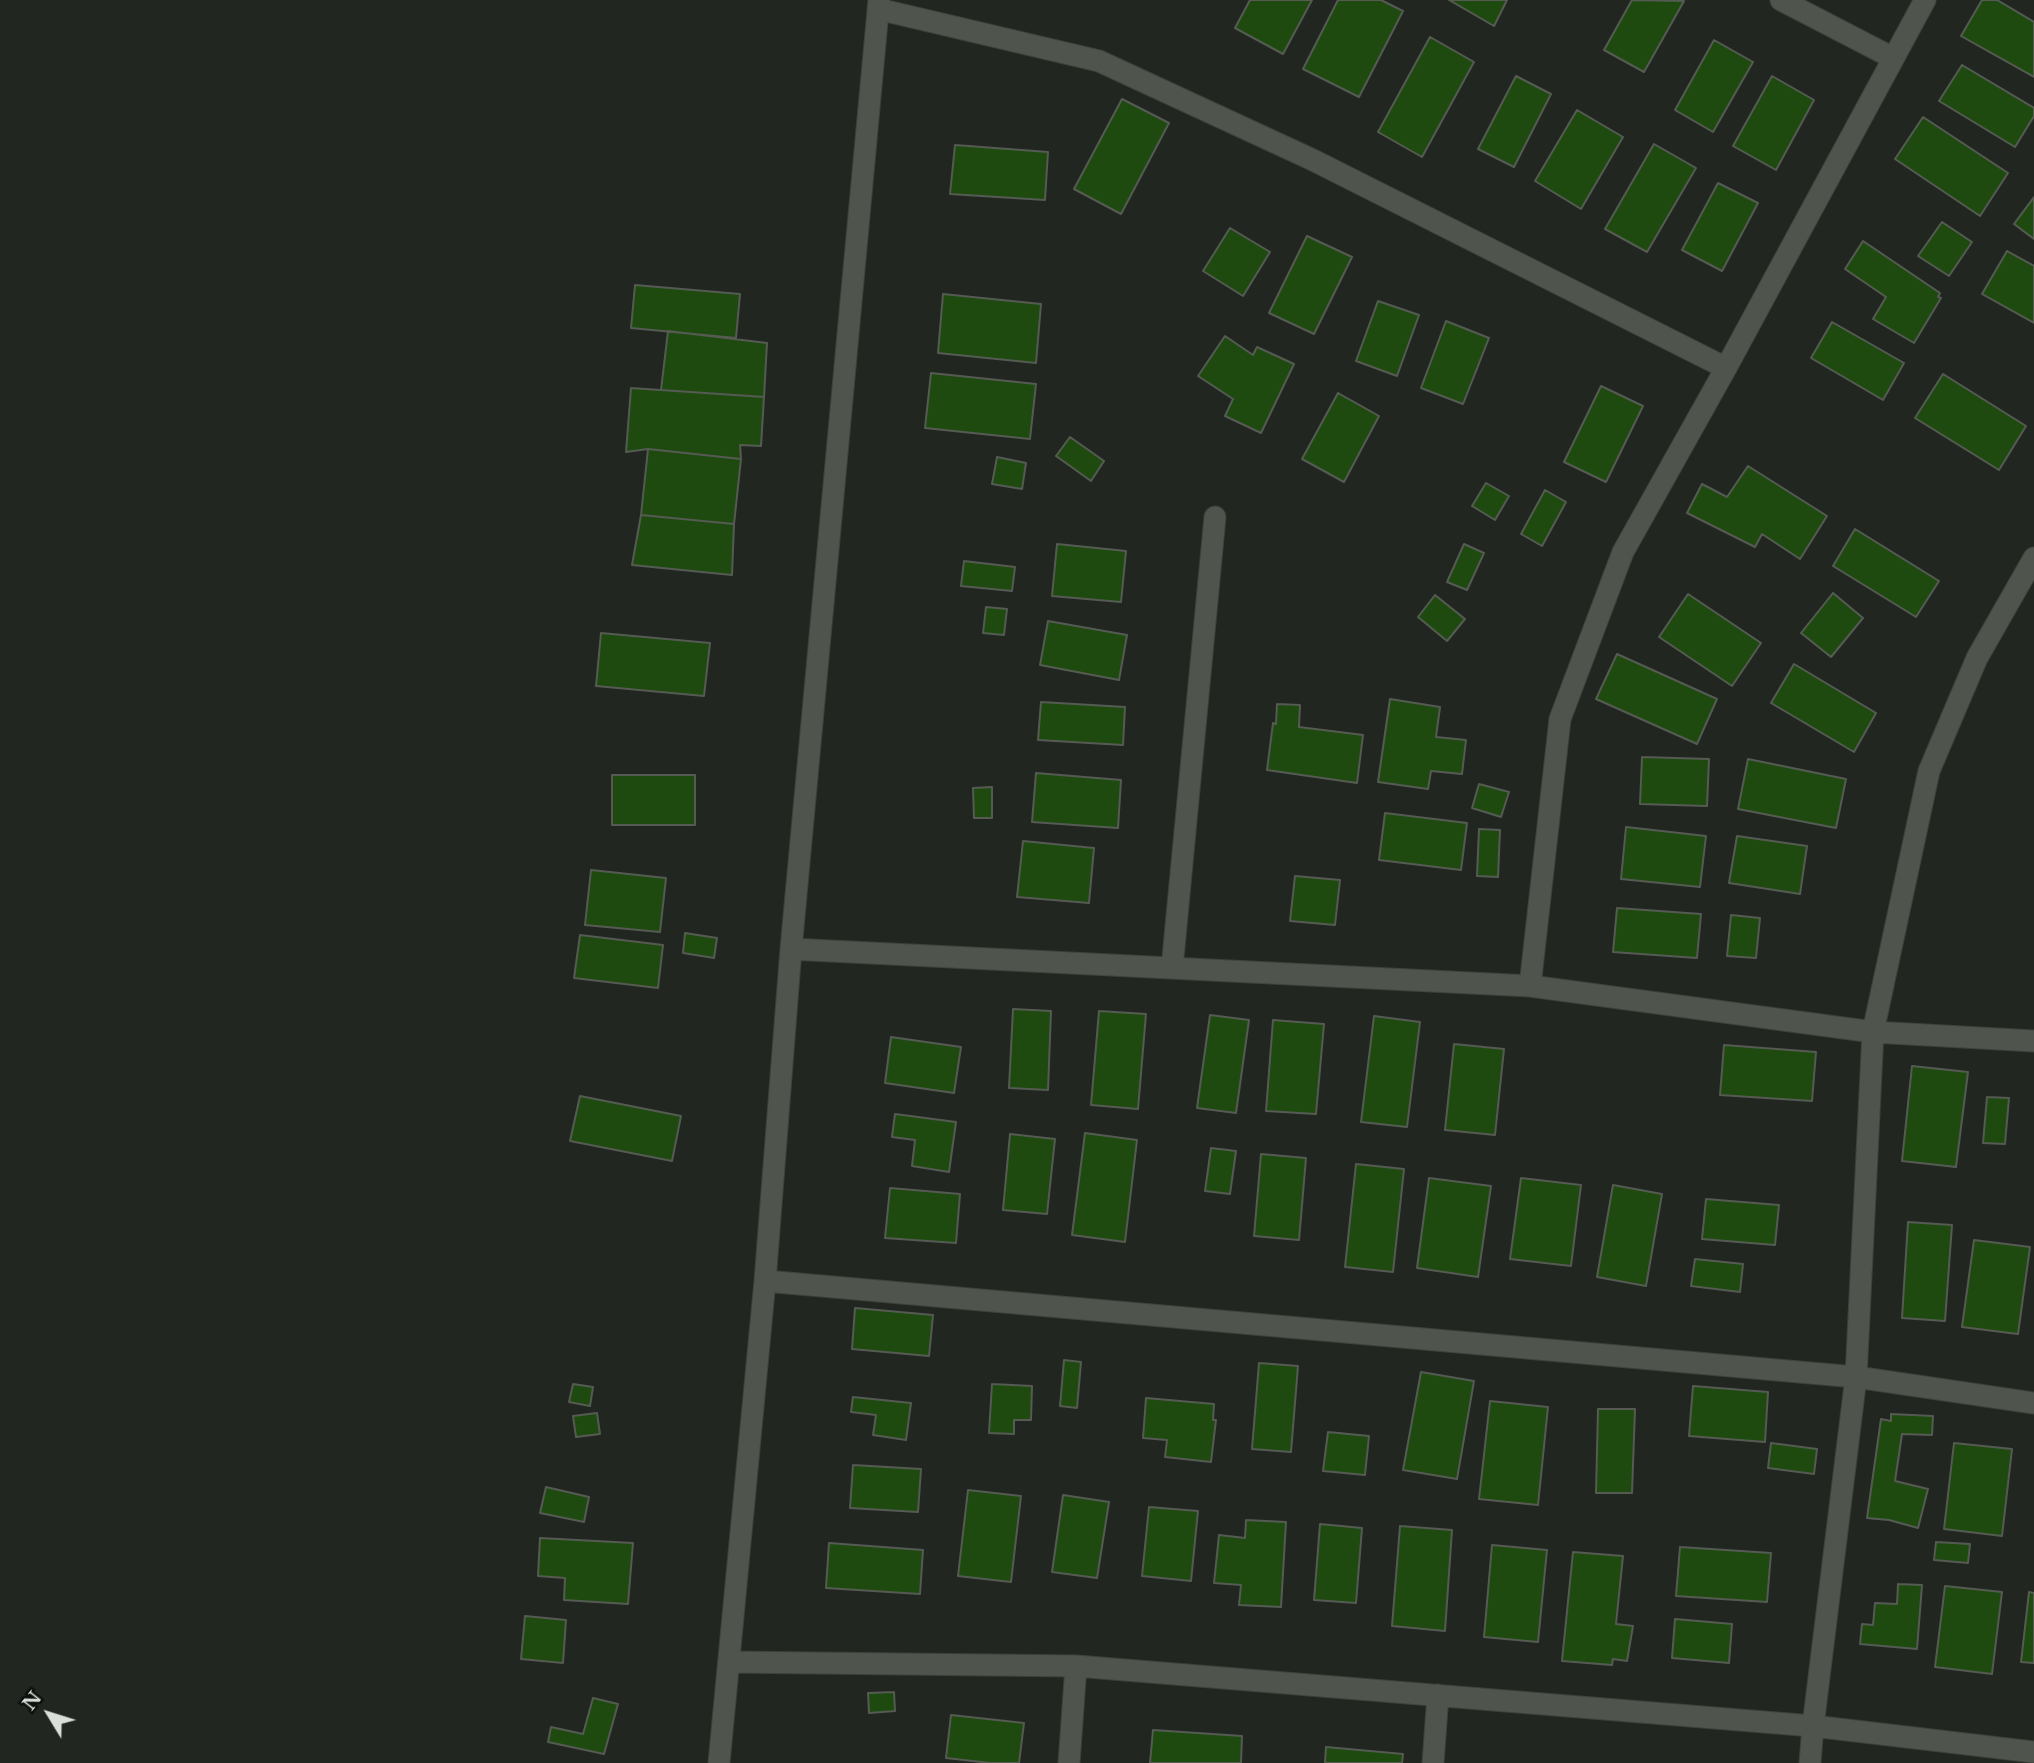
<!DOCTYPE html>
<html>
<head>
<meta charset="utf-8">
<style>
	body { margin:0 }
	#map { position:relative; width:2034px; height:1763px; overflow:hidden; background:#212720; font-family:"Libre Baskerville",serif }
	canvas { display:block }
	.north { position:absolute; left:14px; top:1679px; width:70px; height:70px; -webkit-text-stroke:5px #0c0f0c; paint-order:stroke; rotate:308deg; font-size:19px; font-weight:700; line-height:28px; text-align:center; color:#dbdfda }
	.north::after { content:''; display:block; margin:auto; width:24px; height:32px; background:#dbdfda; clip-path:polygon(50% 0,100% 100%,50% 72%,0 100%) }
</style>
</head>
<body>
<div id="map">
<canvas width="2034" height="1763"></canvas>
<div class="north">N</div>
</div>
<script>
const c = document.querySelector('canvas').getContext('2d');
c.lineJoin = 'round';
function fillPath(path, color) {
  c.fillStyle = color;
  c.fill(path, 'evenodd');
}
function poly(rows) {
  const path = new Path2D();
  for (const r of rows) {
    path.moveTo(r[0], r[1]);
    for (let i = 2; i < r.length; i += 2) path.lineTo(r[i], r[i + 1]);
  }
  return path;
}
function stroke(path, color, width, dash) {
  c.strokeStyle = color;
  c.lineWidth = width;
  c.lineCap = dash ? 'butt' : 'round';
  c.setLineDash(dash || []);
  c.stroke(path);
}
const building = poly([
	[1250,0,1312,0,1283,54,1235,28,1250,0],
	[1338,0,1381,0,1403,11,1359,97,1303,69,1338,0],
	[1449,0,1507,0,1494,26,1449,0],
	[1632,0,1684,1,1644,72,1604,50,1632,0],
	[1982,0,1997,0,2034,22,2034,77,1961,36,1982,0],
	[1430,37,1474,62,1422,157,1378,132,1430,37],
	[1714,40,1753,62,1713,132,1675,110,1714,40],
	[1962,65,2034,108,2034,116,2015,147,1939,101,1962,65],
	[1516,76,1551,94,1514,167,1478,149,1516,76],
	[1772,76,1814,100,1776,170,1733,146,1772,76],
	[1122,99,1169,123,1121,214,1074,189,1122,99],
	[1577,110,1623,137,1581,209,1535,181,1577,110],
	[1923,117,2008,173,1980,216,1895,159,1923,117],
	[1654,144,1696,168,1647,252,1605,229,1654,144],
	[955,145,1048,152,1045,200,950,194,955,145],
	[1718,183,1758,203,1722,271,1682,250,1718,183],
	[2034,197,2034,239,2014,224,2034,197],
	[1942,222,1972,242,1949,276,1918,256,1942,222],
	[1230,228,1270,252,1243,296,1203,271,1230,228],
	[1307,236,1352,257,1314,334,1269,313,1307,236],
	[1863,241,1940,293,1938,297,1941,298,1914,343,1873,319,1886,297,1845,269,1863,241],
	[2007,251,2034,266,2034,323,1982,294,2007,251],
	[635,285,740,294,736,338,631,328,635,285],
	[943,294,1041,304,1036,363,938,353,943,294],
	[1378,301,1419,315,1397,376,1356,361,1378,301],
	[1446,321,1489,338,1463,404,1421,388,1446,321],
	[1832,322,1904,363,1883,400,1811,358,1832,322],
	[668,331,767,343,764,397,661,390,668,331],
	[1225,336,1253,355,1257,347,1294,364,1261,433,1225,416,1233,399,1198,376,1225,336],
	[931,373,1036,384,1030,439,925,428,931,373],
	[1943,374,2026,426,1999,470,1915,418,1943,374],
	[1601,386,1643,406,1606,482,1564,462,1601,386],
	[631,388,764,397,761,446,740,445,741,459,648,449,626,452,631,388],
	[1338,393,1379,416,1344,482,1302,459,1338,393],
	[1070,437,1104,461,1091,481,1056,456,1070,437],
	[648,449,741,459,734,524,641,515,648,449],
	[997,457,1026,463,1022,489,992,484,997,457],
	[1748,466,1827,516,1800,559,1762,534,1755,547,1687,513,1702,484,1727,497,1748,466],
	[1486,483,1509,496,1495,520,1472,506,1486,483],
	[1545,490,1566,502,1542,546,1521,534,1545,490],
	[641,515,734,524,732,575,632,565,641,515],
	[1855,529,1939,581,1916,617,1833,566,1855,529],
	[1057,544,1126,551,1121,602,1052,596,1057,544],
	[1464,544,1484,553,1467,590,1447,582,1464,544],
	[964,561,1015,567,1012,591,961,586,964,561],
	[1833,593,1863,618,1831,657,1801,633,1833,593],
	[1688,594,1761,643,1732,686,1659,637,1688,594],
	[1435,595,1465,619,1447,641,1418,617,1435,595],
	[986,607,1007,609,1004,635,983,633,986,607],
	[1048,621,1127,635,1119,680,1040,665,1048,621],
	[601,633,710,643,704,696,596,686,601,633],
	[1617,654,1717,699,1697,744,1596,699,1617,654],
	[1794,664,1876,713,1854,752,1771,703,1794,664],
	[1390,699,1440,707,1436,737,1466,740,1462,774,1431,771,1428,789,1378,782,1390,699],
	[1041,702,1125,707,1123,745,1038,740,1041,702],
	[1277,704,1300,705,1299,727,1363,735,1357,783,1267,770,1273,723,1276,724,1277,704],
	[1642,757,1709,759,1707,806,1640,804,1642,757],
	[1748,759,1846,779,1836,828,1738,809,1748,759],
	[1036,773,1121,780,1118,828,1032,822,1036,773],
	[612,775,695,775,695,825,612,825,612,775],
	[1479,784,1509,792,1501,817,1472,808,1479,784],
	[992,787,992,818,974,818,973,788,992,787],
	[1385,813,1467,823,1461,870,1379,860,1385,813],
	[1626,827,1706,836,1700,887,1621,879,1626,827],
	[1479,829,1500,830,1498,877,1477,876,1479,829],
	[1737,836,1807,846,1800,894,1729,883,1737,836],
	[1023,841,1094,848,1089,903,1017,897,1023,841],
	[591,870,666,878,660,932,585,925,591,870],
	[1295,876,1340,880,1335,925,1290,921,1295,876],
	[1617,908,1701,914,1697,958,1613,952,1617,908],
	[1731,915,1760,918,1756,958,1727,956,1731,915],
	[685,933,717,938,714,958,683,953,685,933],
	[580,935,663,945,658,988,574,978,580,935],
	[1013,1009,1051,1011,1048,1090,1009,1088,1013,1009],
	[1099,1011,1146,1014,1138,1109,1091,1105,1099,1011],
	[1210,1015,1249,1020,1236,1113,1197,1108,1210,1015],
	[1374,1016,1420,1022,1407,1127,1361,1122,1374,1016],
	[1273,1020,1324,1024,1316,1114,1266,1111,1273,1020],
	[891,1037,961,1047,954,1093,885,1083,891,1037],
	[1454,1044,1504,1049,1495,1135,1445,1130,1454,1044],
	[1724,1045,1816,1052,1812,1101,1720,1095,1724,1045],
	[1912,1066,1968,1072,1956,1167,1902,1161,1912,1066],
	[580,1096,681,1116,672,1161,570,1141,580,1096],
	[1987,1097,2009,1098,2005,1144,1983,1143,1987,1097],
	[895,1114,956,1122,949,1172,912,1166,915,1140,892,1137,895,1114],
	[1085,1133,1137,1140,1125,1242,1072,1235,1085,1133],
	[1010,1134,1055,1139,1047,1214,1003,1210,1010,1134],
	[1211,1148,1236,1151,1230,1194,1205,1191,1211,1148],
	[1261,1154,1306,1158,1299,1240,1254,1236,1261,1154],
	[1356,1164,1404,1169,1393,1272,1345,1267,1356,1164],
	[1429,1178,1491,1186,1478,1277,1417,1268,1429,1178],
	[1521,1178,1581,1185,1571,1266,1510,1259,1521,1178],
	[1613,1185,1662,1194,1646,1286,1597,1277,1613,1185],
	[890,1188,960,1194,956,1243,885,1238,890,1188],
	[1706,1199,1779,1205,1775,1245,1702,1239,1706,1199],
	[1908,1222,1952,1225,1945,1321,1902,1318,1908,1222],
	[1974,1240,2030,1247,2018,1334,1962,1327,1974,1240],
	[1695,1259,1743,1264,1740,1292,1691,1286,1695,1259],
	[855,1308,933,1315,929,1356,852,1349,855,1308],
	[1064,1360,1081,1362,1077,1408,1060,1406,1064,1360],
	[1259,1363,1298,1366,1291,1452,1252,1449,1259,1363],
	[1421,1372,1474,1381,1457,1479,1403,1470,1421,1372],
	[573,1384,593,1387,590,1406,569,1402,573,1384],
	[992,1384,1032,1386,1031,1420,1014,1420,1014,1434,989,1433,992,1384],
	[1693,1386,1768,1392,1765,1442,1689,1436,1693,1386],
	[853,1397,911,1403,906,1440,873,1435,876,1415,851,1412,853,1397],
	[1146,1398,1214,1404,1213,1420,1216,1420,1211,1462,1165,1457,1167,1440,1143,1438,1146,1398],
	[1490,1401,1548,1407,1538,1505,1479,1499,1490,1401],
	[1598,1409,1635,1409,1632,1493,1596,1493,1598,1409],
	[597,1413,600,1434,576,1437,573,1416,597,1413],
	[1891,1414,1933,1416,1932,1435,1902,1434,1895,1481,1928,1489,1918,1528,1889,1520,1867,1518,1881,1419,1891,1421,1891,1414],
	[1328,1432,1369,1436,1365,1475,1323,1471,1328,1432],
	[1771,1443,1817,1449,1814,1474,1768,1468,1771,1443],
	[1954,1443,2012,1449,2002,1536,1944,1529,1954,1443],
	[853,1465,921,1469,918,1512,850,1508,853,1465],
	[546,1487,589,1497,584,1522,540,1513,546,1487],
	[968,1490,1021,1496,1011,1582,958,1576,968,1490],
	[1063,1495,1109,1502,1097,1578,1052,1572,1063,1495],
	[1149,1507,1198,1511,1191,1581,1142,1576,1149,1507],
	[1246,1520,1286,1522,1281,1607,1239,1605,1241,1585,1214,1583,1219,1535,1245,1538,1246,1520],
	[1320,1524,1362,1528,1356,1603,1314,1600,1320,1524],
	[1400,1526,1452,1530,1445,1631,1392,1626,1400,1526],
	[540,1538,633,1543,628,1604,564,1600,565,1578,538,1576,540,1538],
	[1936,1542,1970,1544,1968,1563,1934,1560,1936,1542],
	[829,1543,923,1550,920,1594,826,1588,829,1543],
	[1492,1545,1547,1550,1538,1642,1484,1637,1492,1545],
	[1680,1547,1771,1553,1767,1602,1676,1596,1680,1547],
	[1573,1552,1623,1556,1616,1624,1633,1626,1627,1661,1613,1659,1612,1665,1562,1661,1573,1552],
	[1898,1584,1922,1585,1917,1649,1860,1644,1862,1624,1873,1625,1875,1603,1897,1604,1898,1584],
	[1945,1586,2002,1592,1992,1674,1935,1667,1945,1586],
	[2029,1592,2034,1593,2034,1663,2021,1662,2029,1592],
	[525,1616,566,1620,563,1663,521,1659,525,1616],
	[1675,1619,1732,1624,1729,1663,1672,1658,1675,1619],
	[894,1692,895,1711,869,1713,868,1693,894,1692],
	[593,1698,618,1704,604,1754,548,1742,551,1727,583,1734,593,1698],
	[951,1715,1024,1723,1019,1763,990,1763,946,1758,951,1715],
	[1153,1730,1242,1736,1241,1763,1150,1763,1153,1730],
	[1326,1747,1403,1754,1402,1763,1325,1763,1326,1747]
]);
fillPath(building, '#1e4a10');
stroke(building, '#555b53', 2);
const minor = poly([
	[1781,0,1893,58],
	[878,9,1099,61,1313,160,1726,368],
	[791,949,1530,986,1873,1032,2034,1041],
	[1172,968,1215,517],
	[1530,986,1560,719,1623,552,1726,368,1925,0],
	[765,1281,1856,1377,2034,1403],
	[729,1662,1076,1666,1813,1726,2034,1752],
	[719,1763,765,1281,791,949,879,0],
	[1069,1763,1076,1666],
	[1433,1763,1438,1695],
	[1810,1763,1813,1726,1856,1377,1873,1032,1929,771,1977,658,2034,558]
]);
stroke(minor, '#3d423b', 23);
stroke(minor, '#4f554d', 21);
</script>
</body>
</html>
